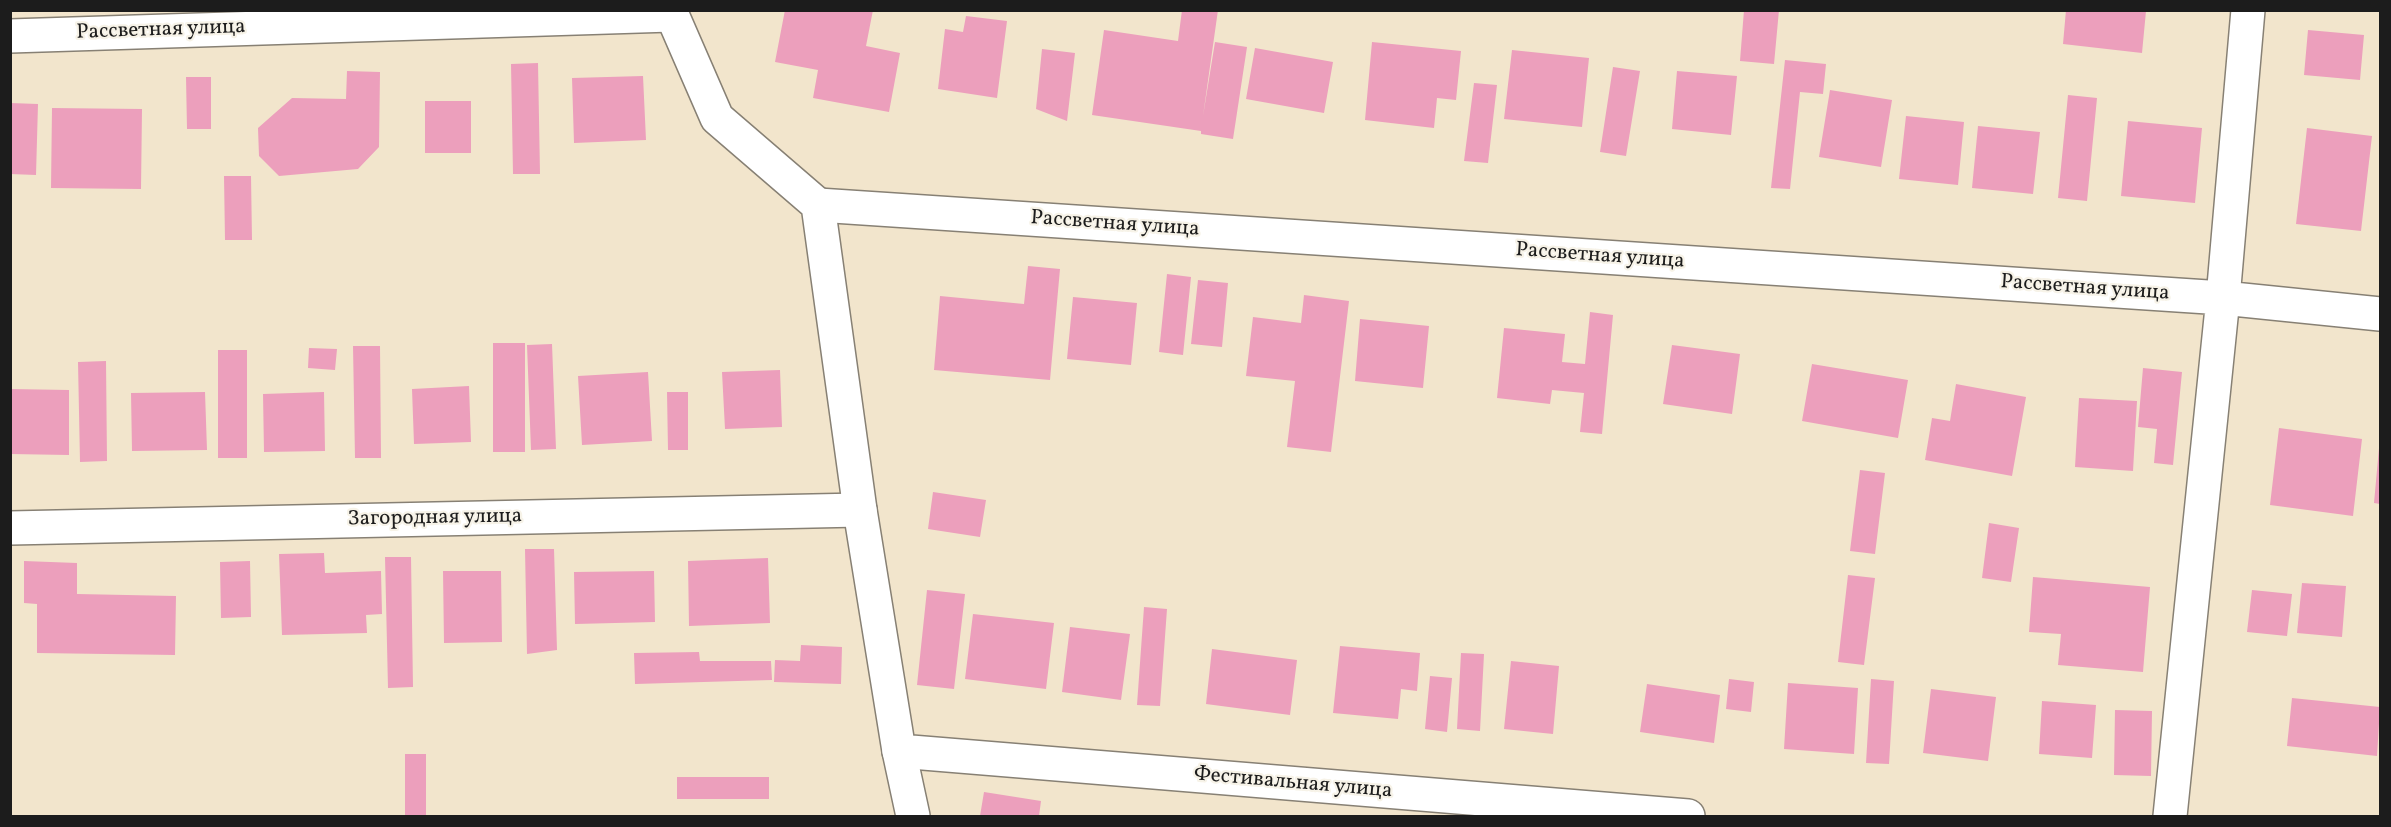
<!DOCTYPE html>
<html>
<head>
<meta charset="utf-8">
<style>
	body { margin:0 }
	#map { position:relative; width:2391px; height:827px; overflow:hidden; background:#f2e5cc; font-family:Vollkorn,serif }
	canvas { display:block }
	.frame { position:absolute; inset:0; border:12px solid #1c1c1c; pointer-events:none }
</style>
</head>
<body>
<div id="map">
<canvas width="2391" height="827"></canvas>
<div class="frame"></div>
</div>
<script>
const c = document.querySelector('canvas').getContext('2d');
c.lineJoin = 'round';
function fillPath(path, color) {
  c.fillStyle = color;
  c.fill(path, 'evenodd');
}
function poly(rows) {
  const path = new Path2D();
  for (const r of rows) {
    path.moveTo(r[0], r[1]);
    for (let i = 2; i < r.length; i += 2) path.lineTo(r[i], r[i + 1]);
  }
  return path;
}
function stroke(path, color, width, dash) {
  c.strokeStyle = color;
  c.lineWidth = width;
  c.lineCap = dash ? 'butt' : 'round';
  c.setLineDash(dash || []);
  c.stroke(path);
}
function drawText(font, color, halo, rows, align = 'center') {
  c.font = font + ' Vollkorn,serif';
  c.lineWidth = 4.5;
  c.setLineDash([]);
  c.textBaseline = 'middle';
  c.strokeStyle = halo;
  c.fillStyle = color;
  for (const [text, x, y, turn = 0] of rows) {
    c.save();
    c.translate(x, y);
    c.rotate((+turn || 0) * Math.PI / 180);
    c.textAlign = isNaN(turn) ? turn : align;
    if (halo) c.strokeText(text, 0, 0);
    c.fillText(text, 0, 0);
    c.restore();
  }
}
fillPath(poly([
	[785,10,873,10,866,46,900,53,889,112,813,98,818,70,775,62],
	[1182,10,1218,10,1203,116,1215,42,1247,47,1233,139,1201,134,1201,131,1092,115,1104,30,1178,41],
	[1744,10,1779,10,1774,64,1740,61],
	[2066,10,2146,11,2142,53,2063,44],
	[966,16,1007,21,997,98,938,89,945,29,963,32],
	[2308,30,2364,35,2360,80,2304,75],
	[1372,42,1461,51,1456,100,1437,98,1434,128,1365,120],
	[1255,48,1333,62,1324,113,1246,99],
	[1042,49,1075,53,1067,121,1036,109],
	[1512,50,1589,58,1582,127,1504,119],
	[1785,60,1826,64,1823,94,1800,92,1790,189,1771,188],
	[538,63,540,174,513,174,511,64],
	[1613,67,1640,71,1626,156,1600,152],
	[347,71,380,72,379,147,358,169,279,176,259,156,258,128,292,98,346,99],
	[1677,71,1737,76,1731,135,1672,129],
	[643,76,646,140,574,143,572,78],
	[186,77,211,77,211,129,187,129],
	[1474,83,1497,85,1488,163,1464,161],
	[1830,90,1892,100,1881,167,1819,157],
	[2068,95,2097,98,2087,201,2058,198],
	[425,101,471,101,471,153,425,153],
	[10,103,38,104,36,175,10,174],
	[52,108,142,109,141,189,51,188],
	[1906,116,1964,122,1958,185,1899,179],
	[2128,121,2202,128,2195,203,2121,196],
	[1978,126,2040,132,2033,194,1972,188],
	[2307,128,2372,136,2361,231,2296,224],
	[224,176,251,176,252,240,225,240],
	[1028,266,1060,269,1050,380,934,370,940,296,1024,304],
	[1167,274,1191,277,1183,355,1159,352],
	[1198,280,1228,283,1222,347,1191,344],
	[1304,295,1349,301,1331,452,1287,447,1295,381,1246,376,1253,317,1301,323],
	[1073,297,1137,303,1131,365,1067,359],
	[1590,312,1613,315,1602,434,1580,432,1584,393,1552,390,1550,404,1497,398,1504,328,1565,334,1562,362,1585,364],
	[1360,319,1429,326,1423,388,1355,381],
	[493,343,525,343,525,452,493,452],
	[552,344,556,449,531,450,527,345],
	[1672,345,1740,354,1732,414,1663,404],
	[353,346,380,346,381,458,355,458],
	[309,348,337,349,335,370,308,368],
	[218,350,247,350,247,458,218,458],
	[106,361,107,461,80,462,78,362],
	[1812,364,1908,380,1898,438,1802,421],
	[2143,368,2182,372,2173,465,2154,463,2157,429,2138,427],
	[780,370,782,427,725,429,722,372],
	[648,372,652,441,582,445,578,376],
	[1956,384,2026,397,2012,476,1925,460,1932,418,1950,421],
	[469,386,471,442,414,444,412,389],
	[10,389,69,390,69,455,10,454],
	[205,392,207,450,132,451,131,393],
	[324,392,325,451,264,452,263,394],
	[667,392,688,392,688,450,668,450],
	[2079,398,2137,401,2133,471,2075,467],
	[2279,428,2362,439,2353,516,2270,505],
	[2379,448,2380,448,2380,504,2374,503],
	[1860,470,1885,473,1875,554,1850,551],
	[933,492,986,500,980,537,928,529],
	[1989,523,2019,528,2011,582,1982,578],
	[525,549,554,549,557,650,527,654],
	[324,553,325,573,381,571,382,614,366,615,367,633,282,635,279,554],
	[385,557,411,557,413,687,388,688],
	[768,558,770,623,689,626,688,561],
	[24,561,77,563,77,594,176,596,175,655,37,653,37,604,24,603],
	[250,561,251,617,221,618,220,562],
	[443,571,501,571,502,642,444,643],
	[654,571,655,622,575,624,574,572],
	[1848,575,1875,578,1864,665,1838,662],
	[2033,577,2150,587,2143,672,2058,665,2061,634,2029,632],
	[2302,583,2346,586,2342,637,2297,633],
	[927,590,965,594,954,689,917,685],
	[2252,590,2292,594,2287,636,2247,632],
	[1144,607,1167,609,1160,706,1137,705],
	[973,614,1054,623,1046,689,965,679],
	[1070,627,1130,634,1121,700,1062,692],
	[801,645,842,647,841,684,774,682,775,660,800,661],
	[1340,646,1420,653,1417,691,1401,689,1398,719,1333,713],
	[1212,649,1297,660,1290,715,1206,704],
	[699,652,700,661,771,661,772,680,635,684,634,653],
	[1461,653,1484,654,1480,731,1457,729],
	[1511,661,1559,666,1553,734,1504,729],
	[1430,676,1452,678,1447,732,1425,729],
	[1729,679,1754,682,1751,712,1726,709],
	[1871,679,1894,681,1889,764,1866,763],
	[1788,683,1858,688,1854,754,1784,749],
	[1647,684,1720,695,1714,743,1640,732],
	[1931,689,1996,697,1988,761,1923,753],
	[2292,698,2380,707,2377,756,2287,746],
	[2042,701,2096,705,2092,758,2039,754],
	[2115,710,2152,711,2151,776,2114,775],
	[405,754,426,754,426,816,405,816],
	[677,777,769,777,769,799,677,799],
	[984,792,1041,801,1039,816,980,816]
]), '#ec9fbc');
const street = poly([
	[10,36,671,15],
	[818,205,2223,298,2380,314],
	[10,528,860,510],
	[899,751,913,816],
	[2170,816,2223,298,2248,10]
]);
const secondary = poly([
	[670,10,717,118,818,205,860,510,899,751,1688,816]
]);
stroke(street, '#878074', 36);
stroke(secondary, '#878074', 36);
stroke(street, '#fff', 33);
stroke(secondary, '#fff', 33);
drawText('21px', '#1c1c1c', '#f7f3e8', [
	["Рассветная улица",161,31,-2],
	["Рассветная улица",1115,225,4],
	["Рассветная улица",1600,257,4],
	["Рассветная улица",2085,289,4],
	["Загородная улица",435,519,-1],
	["Фестивальная улица",1293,784,5]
]);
</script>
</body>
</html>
